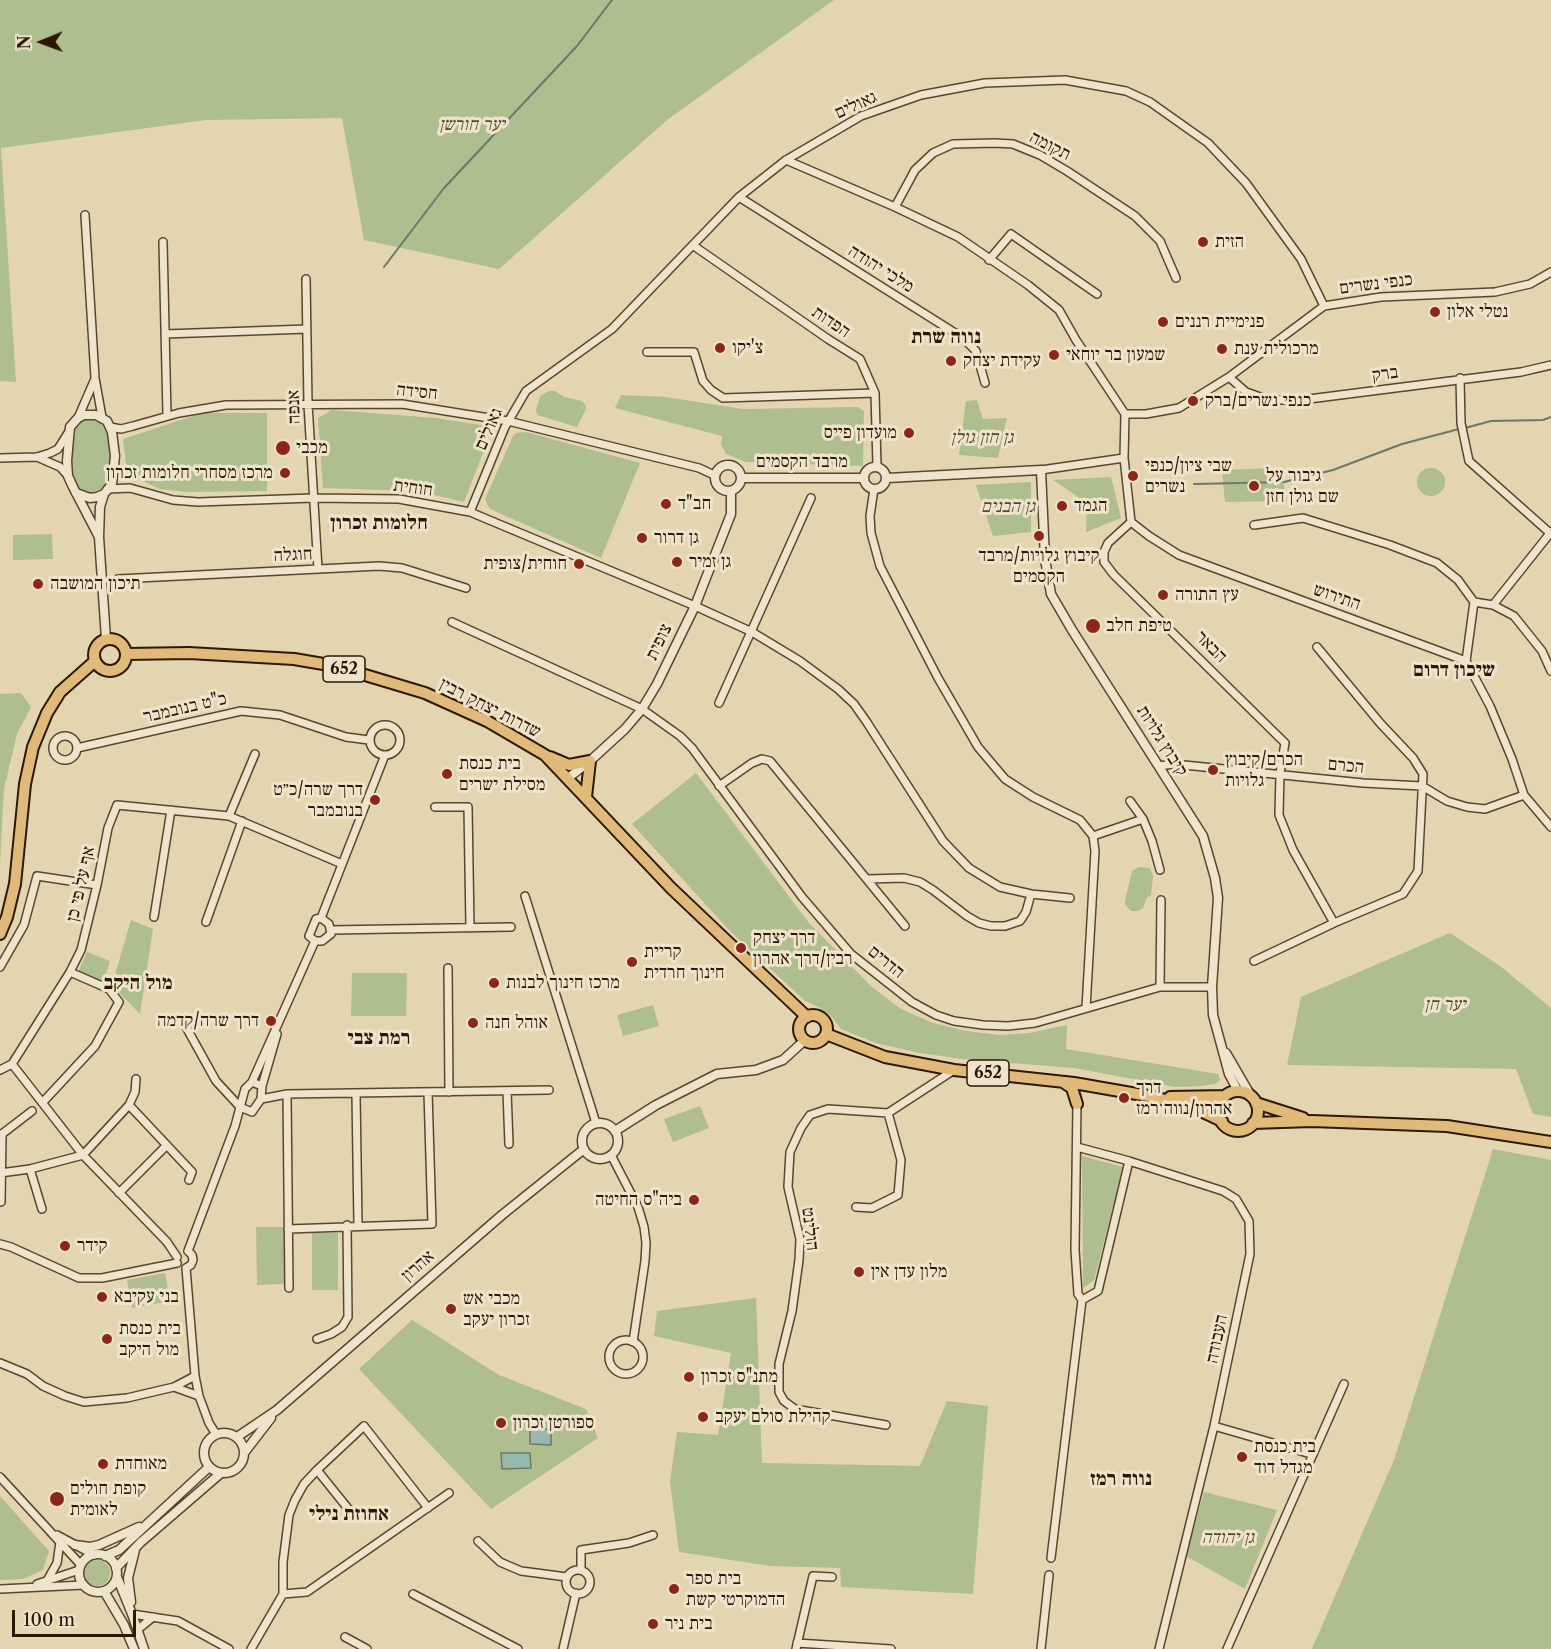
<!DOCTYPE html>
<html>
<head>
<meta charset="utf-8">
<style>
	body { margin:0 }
	#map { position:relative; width:1551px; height:1649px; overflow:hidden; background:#e3d5af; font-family:"Libre Caslon Text",serif }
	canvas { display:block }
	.north { position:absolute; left:12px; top:12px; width:60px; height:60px; -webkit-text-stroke:4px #ede4cb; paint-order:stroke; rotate:269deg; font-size:16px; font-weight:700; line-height:24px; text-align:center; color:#2c1706 }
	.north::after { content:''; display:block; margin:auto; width:21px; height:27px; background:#2c1706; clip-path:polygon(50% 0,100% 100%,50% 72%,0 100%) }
	.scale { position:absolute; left:12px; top:1610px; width:124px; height:27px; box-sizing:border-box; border:3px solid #2c1706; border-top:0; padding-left:8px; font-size:18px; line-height:21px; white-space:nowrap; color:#2c1706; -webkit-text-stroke:4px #ede4cb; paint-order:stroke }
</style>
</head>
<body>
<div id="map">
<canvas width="1551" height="1649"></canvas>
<div class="north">N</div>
<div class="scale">100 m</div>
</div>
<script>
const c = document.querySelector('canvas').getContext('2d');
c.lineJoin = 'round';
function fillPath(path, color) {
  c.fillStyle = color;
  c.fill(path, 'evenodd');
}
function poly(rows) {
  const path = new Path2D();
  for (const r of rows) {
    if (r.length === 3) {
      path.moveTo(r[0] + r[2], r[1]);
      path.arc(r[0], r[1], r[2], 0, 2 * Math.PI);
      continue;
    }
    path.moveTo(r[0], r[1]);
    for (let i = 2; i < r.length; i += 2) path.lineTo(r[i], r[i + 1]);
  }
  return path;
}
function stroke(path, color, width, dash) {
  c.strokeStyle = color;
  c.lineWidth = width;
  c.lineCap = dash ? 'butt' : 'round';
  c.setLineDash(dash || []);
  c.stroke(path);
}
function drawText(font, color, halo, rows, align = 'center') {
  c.font = font + ' "Libre Caslon Text","Frank Ruhl Libre",serif';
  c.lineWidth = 6;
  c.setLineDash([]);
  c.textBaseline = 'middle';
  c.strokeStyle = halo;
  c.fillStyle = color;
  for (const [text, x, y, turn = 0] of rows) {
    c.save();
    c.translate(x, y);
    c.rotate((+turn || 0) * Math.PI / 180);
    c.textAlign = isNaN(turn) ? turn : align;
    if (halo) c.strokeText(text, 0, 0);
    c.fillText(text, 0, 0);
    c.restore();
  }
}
fillPath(poly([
	[0,0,834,0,667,120,499,269,364,240,342,118,206,120,1,148,16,382,0,381],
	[549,391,555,391,564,397,582,401,586,406,585,411,577,427,537,415,536,410,540,396],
	[621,395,666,397,742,409,858,407,864,411,863,466,746,462,726,454,721,444,722,436,615,408],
	[977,400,983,419,1007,418,998,458,959,455,966,401],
	[332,410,436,418,493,427,464,502,417,491,323,488,318,418],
	[202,413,267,413,267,491,187,492,160,489,127,474,123,439],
	[90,419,101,422,108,430,111,459,109,480,106,485,97,491,90,492,78,488,74,482,70,460,73,430,80,422],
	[526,432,640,463,601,558,490,509,487,504,485,499,513,436,516,433],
	[1431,482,14],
	[1280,468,1287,501,1225,502,1222,470],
	[1111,477,1121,518,1086,532,1087,503,1053,480],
	[1031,482,1031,532,993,536,976,485],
	[52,534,53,559,13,560,13,535],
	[21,693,31,707,17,734,4,789,0,865,0,694],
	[696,773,809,923,872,987,901,1009,933,1023,966,1031,1000,1035,1029,1033,1067,1025,1066,1049,1218,1074,1220,1080,1215,1084,1201,1086,1175,1087,1074,1068,962,1059,920,1053,876,1043,841,1029,831,1016,819,1007,805,1001,731,932,632,824],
	[1139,867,1150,868,1153,876,1151,896,1147,897,1143,908,1138,911,1131,911,1125,904,1126,896,1132,871],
	[131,920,153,929,140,1014,112,985],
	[1450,933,1500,966,1551,1008,1551,1117,1533,1114,1516,1069,1287,1065,1301,997],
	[87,952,110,961,103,983,78,972],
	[352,973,407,973,406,1016,351,1016],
	[653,1005,659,1026,623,1036,617,1015],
	[700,1106,709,1128,673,1142,664,1119],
	[1493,1149,1551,1160,1551,1649,1312,1649,1394,1460],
	[1082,1156,1123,1167,1094,1280,1083,1288],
	[256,1227,284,1227,285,1284,257,1285],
	[312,1233,338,1233,338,1290,312,1290],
	[165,1273,170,1301,132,1308,127,1280],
	[756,1298,762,1463,920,1466,947,1401,988,1406,973,1594,841,1587,840,1568,770,1566,679,1552,670,1481,677,1432,718,1435,731,1353,654,1336,657,1311],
	[412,1320,499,1375,586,1409,598,1438,491,1509,359,1369],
	[1204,1492,1277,1510,1245,1589,1186,1556],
	[0,1496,49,1551,43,1570,23,1579,0,1580],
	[97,1573,13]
]), '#aebe8f');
const water = poly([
	[530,1429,551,1429,551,1445,530,1444,530,1429],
	[501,1453,530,1453,531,1468,502,1469,501,1453]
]);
fillPath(water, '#95b9ac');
stroke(water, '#6b786a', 1.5);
stroke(poly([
	[384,267,444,188,577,46,612,0],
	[1465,428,1491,421,1543,420,1551,417],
	[1194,484,1284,482,1333,470,1402,444,1459,429]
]), '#6b786a', 2);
const minor = poly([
	[786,160,895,207,958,237,1028,285,1059,310,1076,340,1125,414],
	[739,197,963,338,976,351,985,383],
	[895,207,915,170,933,153,953,144,995,143,1013,144,1040,155,1067,171,1135,216,1160,241,1176,278],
	[85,215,95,378,102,417],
	[163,242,167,415],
	[694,246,828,339,860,359,875,393,877,466],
	[989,260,1011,234,1097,294],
	[306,279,308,404,318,569],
	[165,334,307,329],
	[647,352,694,352,703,381,711,390,723,398,875,393],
	[1229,377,1246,392,1269,400,1301,400,1521,372,1551,365],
	[1460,378,1461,423,1469,461,1551,534],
	[1125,414,1124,458,1131,522,1149,536,1179,555,1466,661,1490,706,1512,759,1524,795,1551,827],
	[1125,414,1146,414,1179,408,1229,377,1324,306,1381,297,1495,292,1530,284,1551,272],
	[78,418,94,381],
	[110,427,121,429,133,426,179,413,226,405,402,404,508,421,699,468,714,475],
	[37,457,60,467,68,476],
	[0,458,37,457,50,453,58,449,68,433],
	[1041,470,1124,458],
	[108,489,130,488,173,500,198,502,313,498,399,499,470,512,695,606,752,632,800,661,838,689,854,704,866,721,943,841,969,868,1000,887,1031,894,1070,898],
	[874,489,870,516,871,533,880,566,938,678,978,747,1005,779,1033,797,1080,820,1093,836],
	[470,512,505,427,526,391,612,329,739,197,786,160,861,116,921,95,985,83,1065,80,1126,91,1150,102,1208,143,1246,183,1301,259,1324,306],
	[1131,522,1108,543,1104,552,1104,562,1114,575,1285,743,1280,773,1279,815,1293,850,1334,923],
	[1254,525,1303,518,1390,545,1437,563,1458,580,1474,602,1466,661],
	[118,579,379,566,402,568,466,588],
	[1474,602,1493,605,1514,616,1542,651,1551,671],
	[1493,605,1551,532],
	[452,622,642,709,680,736,692,748,802,897,851,954,912,1002,936,1015,954,1021,983,1025,1008,1026,1035,1023,1053,1018,1160,987,1212,987],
	[719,703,811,498],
	[385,740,15],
	[65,748,12],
	[77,748,241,711,280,715,346,737,369,740],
	[1159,766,1174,764,1363,783,1422,786,1447,801,1467,807,1485,809,1524,795],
	[719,786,752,763,762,759,770,761,905,926],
	[1130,801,1143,819,1152,841,1160,870],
	[435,807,468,807,470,927],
	[229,816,255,754],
	[868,879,904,878,920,882,933,890,967,916,979,923,991,926,1005,926,1020,921,1026,912,1031,894],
	[525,896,596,1123],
	[154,917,171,810],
	[321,918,385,755],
	[206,922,242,821],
	[331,930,511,927],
	[315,941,322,941,331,934,329,924,321,918],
	[315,941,309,936,316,919,321,918],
	[1254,961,1334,923,1403,894,1418,871,1423,774,1413,758,1380,723,1317,647],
	[0,967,24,925,37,876,97,885],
	[448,968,449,1092],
	[1160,987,1161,900],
	[1086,1008,1095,851,1093,836,1143,819],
	[186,1027,216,1081,240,1107,252,1112,261,1099,262,1086,252,1082],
	[12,1064,83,1155,167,1242,177,1257],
	[0,1070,12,1064,70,972,81,950,97,885,108,828,117,805,229,816,342,864],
	[262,1086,277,1034],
	[507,1091,509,1144],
	[287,1094,289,1288],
	[356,1094,358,1225],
	[261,1099,287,1094,549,1090],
	[43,1102,95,1046,119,1002,109,989,70,972],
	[129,1105,192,1172,189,1180],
	[1077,1147,1129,1161,1223,1191,1236,1199,1249,1221,1250,1254,1214,1426,1159,1649],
	[611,1155,638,1207,644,1227,646,1243,645,1261,633,1342],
	[30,1169,42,1209],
	[0,1173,30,1169,83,1155,129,1105,135,1092,136,1079],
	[119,1193,167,1145],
	[1,1202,2,1134,32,1111],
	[856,1207,872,1208,898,1195,901,1160,888,1113],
	[288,1229,432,1224,428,1092],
	[0,1244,11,1247,79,1278,102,1278,177,1263],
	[188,1251,235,1126,245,1089,252,1082,315,941],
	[186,1268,195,1376,199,1396,209,1423,216,1434],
	[186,1268,191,1265,193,1260,192,1255,188,1251],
	[1082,1300,1098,1291,1129,1161],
	[317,1339,331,1334,342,1327,348,1317,347,1225],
	[626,1357,17],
	[0,1363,27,1374,43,1386,65,1396,84,1402,127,1398,174,1387,195,1376],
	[174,1387,199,1396],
	[886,1425,795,1409,784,1401,779,1392,779,1364,792,1311,799,1260,800,1239,788,1187,790,1152,801,1128,810,1115,828,1109,888,1113,954,1070],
	[1214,1426,1311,1454],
	[317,1470,350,1511],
	[0,1477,81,1565],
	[57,1535,94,1555],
	[478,1541,500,1562,521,1571,567,1577],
	[1051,1558,1082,1300,1078,1294,1075,1250,1077,1104],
	[581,1570,581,1550,629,1543,653,1535],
	[578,1582,12],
	[48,1579,57,1563,60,1542],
	[37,1584,79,1570],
	[0,1589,84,1585],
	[283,1594,283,1562,289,1515,295,1500,304,1484,317,1470,364,1426,428,1508],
	[283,1594,307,1592,449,1493],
	[413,1594,518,1649],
	[132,1614,178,1621,229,1649],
	[137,1630,153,1617],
	[345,1637,367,1649],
	[797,1643,891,1649],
	[251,1649,283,1594],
	[563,1649,576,1593],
	[796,1649,813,1576,832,1577],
	[1041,1649,1049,1575],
	[1227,1649,1344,1384]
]);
const tertiary = poly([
	[728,478,13],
	[875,478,11],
	[741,478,864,478],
	[887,478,1041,470,1045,559,1051,594,1072,630,1203,836,1215,878,1218,898,1212,987,1213,1015,1229,1074,1238,1091],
	[76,493,90,498,97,497,104,494,112,484,115,456,112,432,107,421,96,415,84,415,78,418,70,427,67,461,68,476,73,487,99,537],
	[104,494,100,507,99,537,106,639],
	[568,778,590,761,625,729,642,709,657,684,695,606,731,514,731,491],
	[1226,1053,1251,1096],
	[600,1141,18],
	[615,1131,656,1105,717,1074,756,1070,783,1060,805,1040],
	[224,1453,20],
	[237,1437,277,1410,502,1215,584,1149],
	[244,1453,271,1418],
	[75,1545,90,1547,99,1545,139,1527],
	[98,1573,19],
	[105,1556,119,1550,209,1467],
	[116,1568,141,1542,221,1473],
	[117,1577,132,1614,144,1649],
	[104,1591,124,1625,134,1649],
	[131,1602,128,1578,135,1550]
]);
const primary = poly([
	[110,655,16],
	[126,654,189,653,294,659,335,666,425,693,487,721,545,755,671,888,807,1017],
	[550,757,569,765,590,761,586,797],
	[0,934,7,917,15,884,25,784,33,747,47,713,60,692,95,661],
	[813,1029,14],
	[826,1034,885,1057,954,1070,1074,1083,1154,1097,1194,1108,1222,1121],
	[1063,1082,1072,1088,1077,1104],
	[1238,1111,20],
	[1170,1097,1225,1096],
	[1256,1103,1303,1118],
	[1253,1123,1312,1121,1447,1126,1551,1142]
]);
stroke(minor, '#5a4630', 10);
stroke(tertiary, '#5a4630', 11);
stroke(primary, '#2c1706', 14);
stroke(minor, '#ede4cb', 7);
stroke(tertiary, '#ede4cb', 8);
stroke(primary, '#e2ba78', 10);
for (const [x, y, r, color] of [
	[1203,242,6,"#8f2418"],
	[1435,312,6,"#8f2418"],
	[1163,322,6,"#8f2418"],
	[720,348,6,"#8f2418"],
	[1222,349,6,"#8f2418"],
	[1054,355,6,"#8f2418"],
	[951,361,6,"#8f2418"],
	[1193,401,6,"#8f2418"],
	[909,433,6,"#8f2418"],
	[283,448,8,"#8f2418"],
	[285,473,6,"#8f2418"],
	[1133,476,6,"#8f2418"],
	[1254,486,6,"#8f2418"],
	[666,504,6,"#8f2418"],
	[1062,506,6,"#8f2418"],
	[1039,536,6,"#8f2418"],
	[642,538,6,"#8f2418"],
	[677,562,6,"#8f2418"],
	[579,564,6,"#8f2418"],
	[38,584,6,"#8f2418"],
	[1163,595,6,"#8f2418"],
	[1093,626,8,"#8f2418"],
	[1213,770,6,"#8f2418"],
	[447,774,6,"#8f2418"],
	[375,800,6,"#8f2418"],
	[741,948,6,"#8f2418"],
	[632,962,6,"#8f2418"],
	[494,983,6,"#8f2418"],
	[271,1021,6,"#8f2418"],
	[473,1023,6,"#8f2418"],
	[1124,1098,6,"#8f2418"],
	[694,1200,6,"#8f2418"],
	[65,1246,6,"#8f2418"],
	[859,1272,6,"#8f2418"],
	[102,1297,6,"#8f2418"],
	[451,1309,6,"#8f2418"],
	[107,1339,6,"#8f2418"],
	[689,1377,6,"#8f2418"],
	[703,1417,6,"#8f2418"],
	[501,1423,6,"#8f2418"],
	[1242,1457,6,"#8f2418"],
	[103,1464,6,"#8f2418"],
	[57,1499,8,"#8f2418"],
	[674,1589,6,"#8f2418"],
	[653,1624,6,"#8f2418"]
]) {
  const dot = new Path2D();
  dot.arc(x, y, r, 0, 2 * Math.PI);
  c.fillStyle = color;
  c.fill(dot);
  stroke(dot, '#ede4cb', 2);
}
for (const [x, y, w] of [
	[344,669,42],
	[988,1073,42]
]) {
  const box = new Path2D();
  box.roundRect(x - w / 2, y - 13, w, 26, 4.5);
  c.fillStyle = '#ede4cb';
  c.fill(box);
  stroke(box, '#2c1706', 1.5);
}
drawText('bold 16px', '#2c1706', null, [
	["652",344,669],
	["652",988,1073]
]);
drawText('18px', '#2c1706', '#ede4cb', [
	["גאולים",856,105,-24],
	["תקומה",1050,146,27],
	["מלכי יהודה",881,269,32],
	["כנפי נשרים",1376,284,-7],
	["הפדות",831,322,34],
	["ברק",1385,374,-8],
	["חסידה",417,392,6],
	["אנפה",294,407,-92],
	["גאולים",489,429,-66],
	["מרבד הקסמים",802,462],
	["חוחית",413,488,8],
	["חוגלה",293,555,-3],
	["התירוש",1337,597,19],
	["צופית",659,642,-64],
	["הבאר",1211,647,45],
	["כ\"ט בנובמבר",185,708,-13],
	["שדרות יצחק רבין",490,708,27],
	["קיבוץ גלויות",1162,741,58],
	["הכרם",1346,766,6],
	["אף על פי כן",81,884,-77],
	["הדרים",886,962,39],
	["הולינט",810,1229,83],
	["אהרון",418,1266,-41],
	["העבודה",1217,1339,-78]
]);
drawText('italic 18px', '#53492f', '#ede4cb', [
	["יער חורשן",472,125],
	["גן חזן גולן",982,438],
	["גן הבנים",1008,507],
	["יער חן",1445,1005],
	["גן יהודה",1228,1538]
]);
drawText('18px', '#2c1706', '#ede4cb', [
	["הזית",1215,242],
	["נטלי אלון",1447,312],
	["פנימיית רננים",1175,322],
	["צ'יקו",732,348],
	["מרכולית ענת",1234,349],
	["שמעון בר יוחאי",1066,355],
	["עקידת יצחק",963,361],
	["כנפי נשרים/ברק",1205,401],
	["מועדון פייס",897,433,"right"],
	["מכבי",296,448],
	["שבי ציון/כנפי",1145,466],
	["נשרים",1145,487],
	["מרכז מסחרי חלומות זכרון",273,473,"right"],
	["גיבור על",1266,476],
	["שם גולן חזן",1266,497],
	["חב\"ד",678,504],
	["הגמד",1074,506],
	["גן דרור",654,538],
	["קיבוץ גלויות/מרבד",1039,556,"center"],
	["הקסמים",1039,577,"center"],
	["גן זמיר",689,562],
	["חוחית/צופית",567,564,"right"],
	["תיכון המושבה",50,584],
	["עץ התורה",1175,595],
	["טיפת חלב",1106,626],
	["הכרם/קיבוץ",1225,760],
	["גלויות",1225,781],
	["בית כנסת",459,764],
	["מסילת ישרים",459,785],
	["דרך שרה/כ״ט",363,790,"right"],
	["בנובמבר",363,811,"right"],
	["דרך יצחק",753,938],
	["רבין/דרך אהרון",753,959],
	["קריית",644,952],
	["חינוך חרדית",644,973],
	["מרכז חינוך לבנות",506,983],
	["דרך שרה/קדמה",259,1021,"right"],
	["אוהל חנה",485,1023],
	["דרך",1136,1088],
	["אהרון/נווה רמז",1136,1109],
	["ביה\"ס החיטה",682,1200,"right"],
	["קידר",77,1246],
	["מלון עדן אין",871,1272],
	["בני עקיבא",114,1297],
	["מכבי אש",463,1299],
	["זכרון יעקב",463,1320],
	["בית כנסת",119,1329],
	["מול היקב",119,1350],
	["מתנ\"ס זכרון",701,1377],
	["קהילת סולם יעקב",715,1417],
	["ספורטן זכרון",513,1423],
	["בית כנסת",1254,1447],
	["מגדל דוד",1254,1468],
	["מאוחדת",115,1464],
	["קופת חולים",70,1489],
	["לאומית",70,1510],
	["בית ספר",686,1579],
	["הדמוקרטי קשת",686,1600],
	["בית ניר",665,1624]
], 'left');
drawText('bold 20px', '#2c1706', '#ede4cb', [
	["נווה שרת",946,337],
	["חלומות זכרון",379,523],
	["שיכון דרום",1454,670],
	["מול היקב",138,983],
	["רמת צבי",379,1038],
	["נווה רמז",1121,1479],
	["אחוזת נילי",349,1514]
]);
</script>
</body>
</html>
